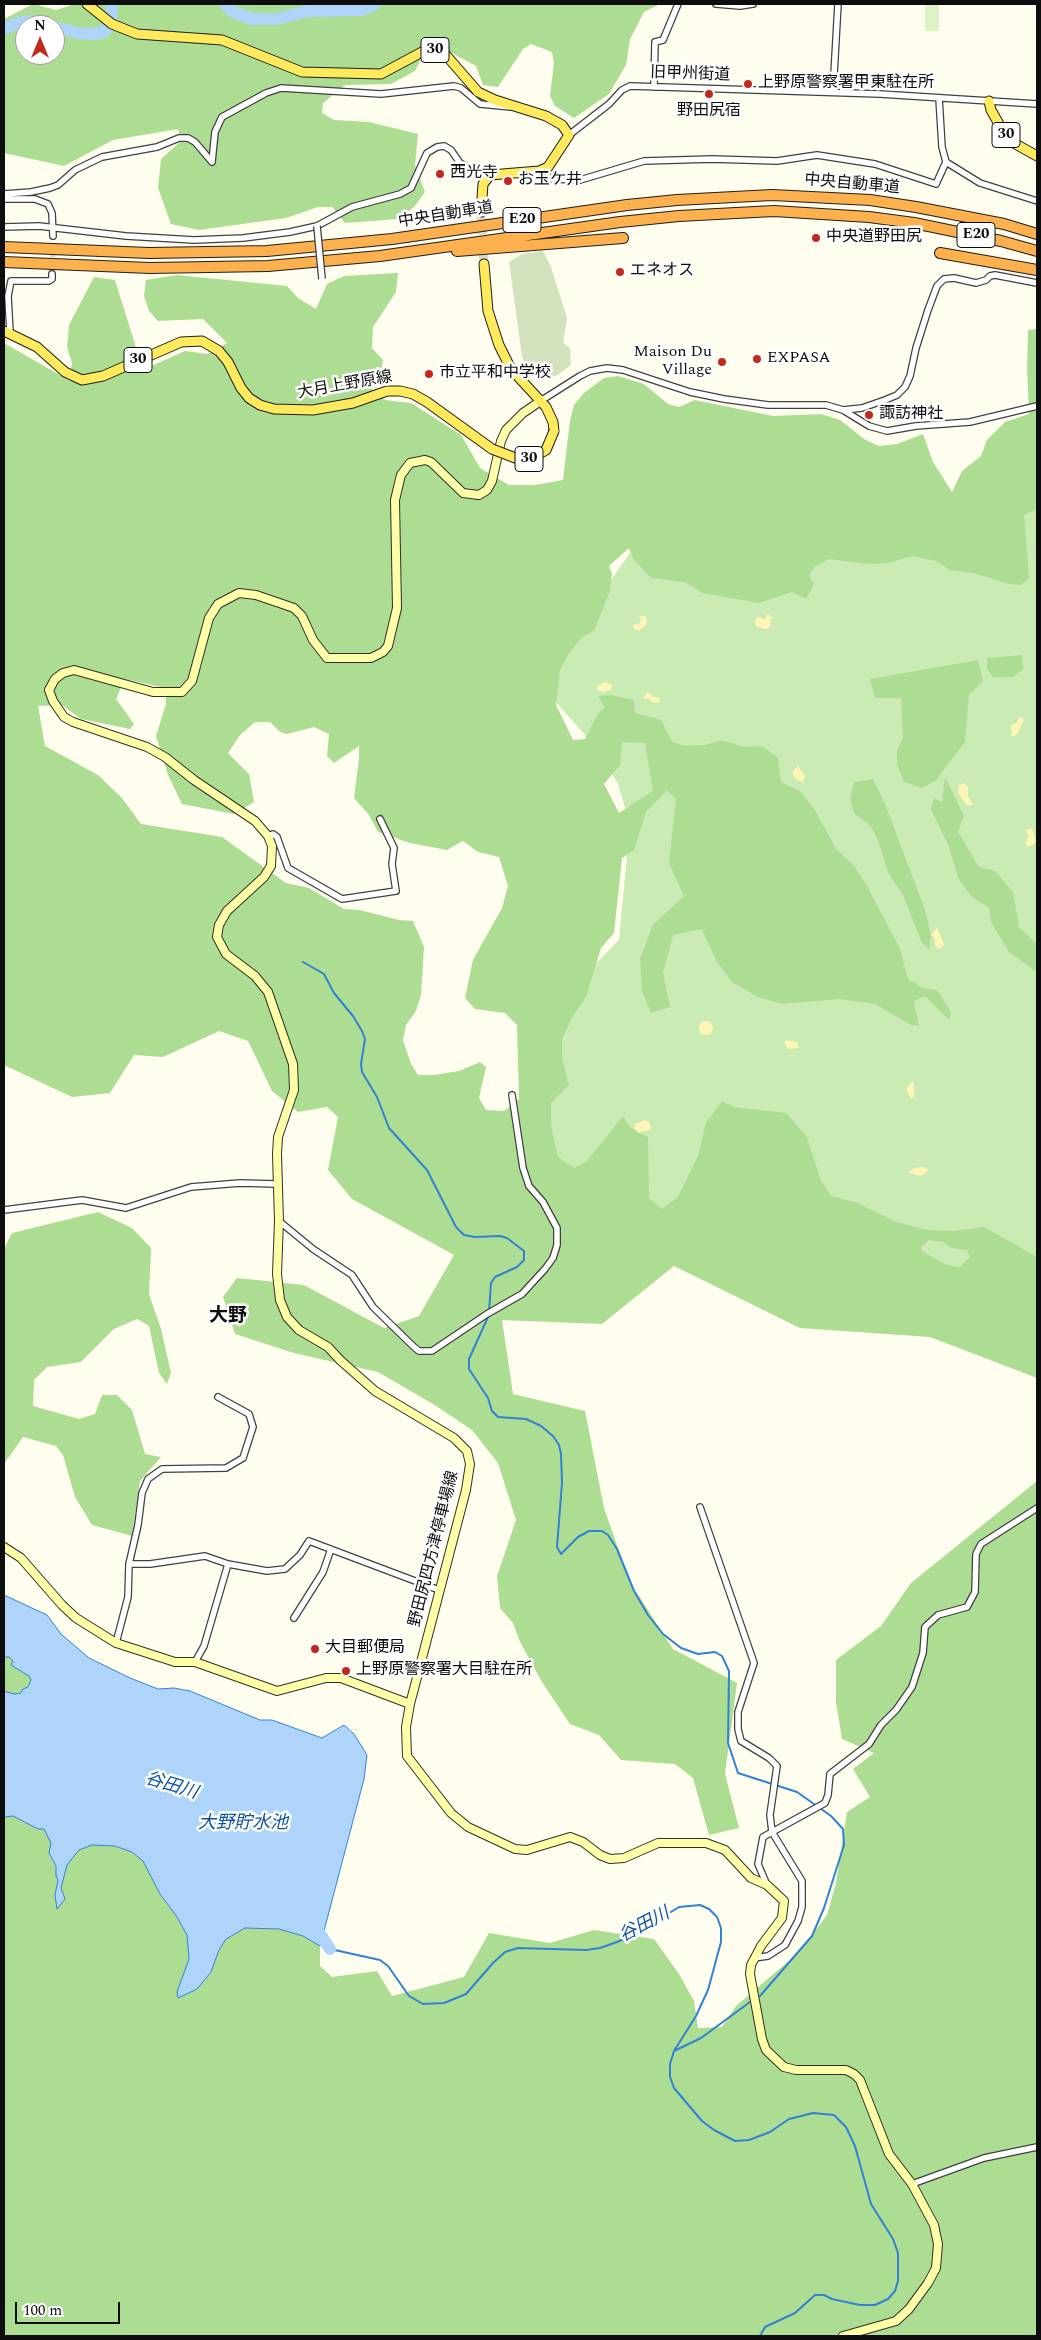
<!DOCTYPE html>
<html>
<head>
<meta charset="utf-8">
<style>
	body { margin:0 }
	#map { position:relative; width:1041px; height:2340px; overflow:hidden; background:#fffded; font-family:Spectral,serif }
	canvas { display:block }
	.frame { position:absolute; inset:0; border:5px solid #0d0d0d; pointer-events:none }
	.north { position:absolute; left:15px; top:15px; width:50px; height:50px; box-sizing:border-box; background:#fff; border:1px solid #9e9e9e; border-radius:50%; rotate:0deg; font-size:14px; font-weight:700; line-height:20px; text-align:center; color:#0d0d0d }
	.north::after { content:''; display:block; margin:auto; width:18px; height:22px; background:#c4281d; clip-path:polygon(50% 0,100% 100%,50% 72%,0 100%) }
	.scale { position:absolute; left:15px; top:2302px; width:105px; height:22px; box-sizing:border-box; border:2px solid #0d0d0d; border-top:0; padding-left:6px; font-size:15px; line-height:18px; white-space:nowrap; color:#0d0d0d; -webkit-text-stroke:4px #fff; paint-order:stroke }
</style>
</head>
<body>
<div id="map">
<canvas width="1041" height="2340"></canvas>
<div class="frame"></div>
<div class="north">N</div>
<div class="scale">100 m</div>
</div>
<script>
const c = document.querySelector('canvas').getContext('2d');
c.lineJoin = 'round';
function fillPath(path, color) {
  c.fillStyle = color;
  c.fill(path, 'evenodd');
}
function poly(rows) {
  const path = new Path2D();
  for (const r of rows) {
    if (r.length === 3) {
      path.moveTo(r[0] + r[2], r[1]);
      path.arc(r[0], r[1], r[2], 0, 2 * Math.PI);
      continue;
    }
    path.moveTo(r[0], r[1]);
    for (let i = 2; i < r.length; i += 2) path.lineTo(r[i], r[i + 1]);
  }
  return path;
}
function stroke(path, color, width, dash) {
  c.strokeStyle = color;
  c.lineWidth = width;
  c.lineCap = dash ? 'butt' : 'round';
  c.setLineDash(dash || []);
  c.stroke(path);
}
function drawText(font, color, halo, rows, align = 'center') {
  c.font = font + ' Spectral,"Noto Sans JP",serif';
  c.lineWidth = 5;
  c.setLineDash([]);
  c.textBaseline = 'middle';
  c.strokeStyle = halo;
  c.fillStyle = color;
  for (const [text, x, y, turn = 0] of rows) {
    c.save();
    c.translate(x, y);
    c.rotate((+turn || 0) * Math.PI / 180);
    c.textAlign = isNaN(turn) ? turn : align;
    if (halo) c.strokeText(text, 0, 0);
    c.fillText(text, 0, 0);
    c.restore();
  }
}
fillPath(poly([
	[1037,458,1037,1311,564,1211,532,1029,619,940,630,824,618,784,600,752,545,690,560,654,634,547,893,535]
]), '#cbebb4');
fillPath(poly([
	[33,4,56,10,75,4,660,4,644,12,630,39,626,65,609,94,574,118,555,106,550,96,554,63,552,52,531,44,523,49,498,87,483,85,476,66,430,41,415,71,391,84,345,85,323,103,322,113,334,120,369,122,418,134,415,165,425,192,414,207,398,219,345,223,332,207,318,207,286,218,199,230,171,224,158,188,161,159,181,141,178,129,113,140,64,166,4,153,4,19],
	[25,25,55,25,55,55,25,55],
	[398,273,396,292,373,327,372,348,383,360,381,372,366,384,385,400,411,403,461,435,480,468,509,485,535,485,563,480,570,421,574,405,584,393,604,378,618,376,644,384,668,404,679,407,695,400,773,416,821,414,840,420,864,439,879,446,897,444,923,434,933,462,952,492,962,471,981,456,987,440,1005,422,1029,414,1027,369,1028,330,1037,329,1037,509,1024,515,1029,578,1021,585,1009,584,974,573,950,570,936,561,913,556,888,563,868,564,829,559,814,567,809,576,814,584,806,599,792,592,759,603,702,593,685,582,651,578,634,560,629,548,609,566,612,574,610,591,594,631,582,637,569,653,560,670,556,705,573,740,585,739,597,715,605,707,598,696,610,695,634,700,635,713,661,720,672,742,684,746,705,745,721,740,744,747,762,746,778,758,781,782,800,791,815,810,836,849,854,866,867,886,900,949,908,979,921,987,938,991,951,1013,949,1020,925,996,914,1001,919,1026,911,1025,875,1004,840,999,782,1004,758,997,732,982,717,962,702,929,673,935,663,973,670,1007,651,1013,642,991,640,959,653,925,684,896,669,863,676,799,667,790,646,812,634,850,622,858,614,933,601,948,586,997,573,1016,562,1039,562,1057,569,1085,551,1103,551,1126,558,1157,574,1168,587,1161,623,1116,631,1128,648,1137,649,1198,662,1209,678,1197,698,1156,706,1123,722,1101,734,1107,786,1113,807,1137,821,1181,831,1196,857,1203,897,1222,926,1230,954,1231,984,1227,1037,1257,1037,1378,930,1337,800,1328,674,1266,602,1324,502,1320,513,1394,585,1411,604,1508,630,1582,673,1649,737,1683,725,1774,739,1828,709,1835,693,1778,675,1764,621,1760,599,1735,570,1724,542,1682,520,1642,513,1623,500,1608,497,1576,516,1520,498,1463,472,1430,433,1404,378,1372,294,1353,235,1334,223,1297,237,1278,304,1285,384,1328,419,1316,454,1255,352,1199,328,1170,338,1117,327,1107,298,1112,272,1091,248,1041,219,1031,163,1057,134,1055,110,1093,72,1097,4,1065,4,343,70,381,72,363,67,347,69,325,94,277,115,280,143,370,185,351,208,354,227,343,203,319,158,321,149,311,144,296,146,280,177,275,287,286,298,298,316,309,327,284,344,276],
	[125,679,165,688,166,704,156,736,168,775,182,804,234,814,254,802,249,774,228,753,240,735,255,722,270,722,280,732,287,734,314,727,329,734,327,756,334,763,359,746,359,758,354,798,369,815,378,832,410,843,447,850,463,841,478,852,499,857,508,886,502,908,473,960,465,998,475,1009,505,1013,517,1025,519,1099,504,1111,486,1110,479,1098,486,1067,480,1062,459,1071,434,1075,418,1075,411,1064,403,1040,406,1025,416,1011,421,995,424,947,413,921,399,920,360,910,344,909,309,888,286,883,222,837,141,824,122,798,98,775,45,746,38,706,62,705,81,719,130,729,134,724,116,699],
	[622,742,645,743,653,791,619,813,604,784,620,765],
	[929,1240,943,1242,952,1248,967,1250,970,1257,959,1268,943,1263,922,1251,921,1247],
	[1022,655,1023,669,1013,677,993,677,987,669,987,658],
	[978,660,983,681,969,695,965,742,936,780,922,788,904,782,897,764,897,751,903,737,901,698,875,698,870,679],
	[945,777,964,816,958,832,979,867,995,871,1013,892,1019,927,1037,944,1037,972,1009,952,991,922,989,908,971,896,958,878,949,847,931,809,934,798,942,802],
	[873,779,885,804,925,910,931,935,929,950,921,941,904,897,888,872,879,843,871,826,855,814,850,800,854,782],
	[98,1212,132,1228,151,1248,149,1294,161,1329,171,1373,167,1384,159,1373,149,1326,137,1319,114,1329,81,1362,47,1367,34,1380,33,1406,79,1419,95,1414,102,1395,117,1395,132,1410,145,1454,161,1457,140,1481,132,1536,92,1525,75,1497,63,1455,56,1446,23,1437,4,1464,4,1249,12,1233],
	[1037,1481,1037,2336,4,2336,4,1817,13,1816,38,1829,44,1829,51,1843,49,1854,56,1866,56,1876,58,1880,55,1895,61,1888,67,1865,79,1850,92,1845,115,1846,132,1852,143,1861,160,1894,177,1917,187,1935,189,1959,177,1992,197,1989,211,1972,219,1950,226,1939,245,1928,279,1929,303,1936,320,1946,320,1966,332,1977,377,1971,392,1996,464,1977,489,1933,550,1943,594,1930,654,1939,679,1974,694,2001,698,2028,722,2027,736,2006,798,1953,827,1915,836,1883,847,1812,870,1797,853,1769,874,1753,842,1739,836,1702,836,1660,881,1626,911,1583],
	[4,1657,9,1657,13,1661,11,1665,29,1676,31,1680,28,1687,21,1693,14,1694,4,1691]
]), '#acdd93');
fillPath(poly([
	[767,614,773,618,770,620,770,627,766,629,757,627,755,624,756,618,760,617,765,620],
	[641,616,645,616,647,621,646,625,638,631,633,628,633,625,640,623],
	[605,682,612,685,610,690,603,692,597,690,597,686],
	[648,692,654,697,660,698,659,702,654,703,649,699,643,698],
	[1020,717,1024,719,1023,722,1017,734,1012,737,1011,725,1016,723],
	[798,766,805,776,803,782,797,780,793,775,793,771],
	[964,783,968,787,968,796,973,805,967,805,958,793,959,785],
	[1032,828,1036,840,1034,844,1028,847,1025,843,1029,837,1026,832,1027,830],
	[937,927,944,945,940,949,935,946,935,939,931,935],
	[706,1028,7],
	[786,1040,797,1042,799,1048,788,1049,784,1042],
	[913,1081,915,1096,911,1099,906,1089],
	[645,1120,649,1122,651,1129,639,1133,634,1128,635,1124],
	[923,1167,928,1169,926,1173,921,1176,908,1173,914,1168]
]), '#fef6b6');
fillPath(poly([
	[543,251,551,267,567,318,563,343,570,348,571,365,556,376,544,379,533,373,526,366,522,356,509,262,522,254]
]), '#d2e2bd');
fillPath(poly([
	[925,4,939,4,939,31,925,31]
]), '#def2c7');
const water = poly([
	[4,1595,47,1615,61,1634,89,1658,130,1678,158,1689,174,1688,190,1691,260,1720,272,1720,322,1738,344,1725,354,1734,367,1755,364,1779,320,1946,303,1936,279,1929,245,1928,226,1939,219,1950,211,1972,197,1989,178,1998,177,1992,189,1959,187,1935,177,1917,160,1894,143,1861,132,1852,115,1846,92,1845,79,1850,67,1865,61,1888,65,1899,57,1909,55,1895,58,1880,56,1876,56,1866,49,1853,51,1843,44,1829,38,1829,13,1816,4,1817,4,1691,14,1694,21,1693,23,1689,28,1687,31,1680,29,1676,11,1665,13,1661,9,1657,4,1657,4,1595]
]);
fillPath(water, '#aed5f9');
stroke(water, '#3182d4', 1);
stroke(poly([
	[303,962,324,974,334,993,353,1016,362,1031,365,1039,361,1064,362,1072,377,1097,389,1128,427,1170,456,1227,464,1235,475,1237,500,1236,507,1238,524,1251,524,1260,517,1267,495,1277,491,1283,489,1312],
	[488,1317,469,1359,469,1369,488,1398,492,1411,498,1417,526,1419,541,1426,553,1436,559,1445,561,1454,562,1483,557,1547,561,1554,578,1537,589,1531,602,1531,608,1535,617,1549,634,1591,648,1615,663,1634,681,1648,698,1654,715,1652,722,1656,729,1671,728,1743,738,1773,797,1792,831,1816,843,1829,844,1845,824,1908,812,1936,760,1996],
	[330,1949,380,1960,388,1966,409,1996,423,2004,444,2003,466,1994,493,1963,505,1952,518,1948,586,1950,600,1948,617,1942,637,1933,679,1907,700,1905,709,1909,717,1917,721,1928,721,1942,708,1990,696,2016,674,2051,670,2064,670,2077,674,2088,702,2121,714,2130,735,2141,749,2140,770,2132,789,2119,813,2113,834,2115,846,2127,855,2146,871,2204,893,2239,898,2253,898,2281,895,2291,888,2299,875,2305,860,2305,832,2299,824,2295,815,2295,795,2313,765,2327,760,2336],
	[674,2051,701,2038,750,2002]
]), '#3182d4', 2);
stroke(poly([
	[225,4,233,12,252,19,276,19,308,11,363,10,375,4],
	[55,27,79,33,94,34,104,32,111,21,112,4],
	[4,29,17,23,32,21,49,25],
	[313,1923,330,1949]
]), '#aed5f9', 12);
stroke(poly([
	[52,274,53,236]
]), '#dbd9cb', 5.5, [5.5, 3]);
stroke(poly([
	[481,212,484,264]
]), '#dbd9cb', 9, [9, 4.5]);
const street = poly([
	[716,4,740,6,753,4],
	[654,87,655,42,663,40,678,4],
	[833,92,838,4],
	[939,98,942,147,946,162,980,183,1037,201],
	[569,135,609,104,622,90,630,86,880,94,1037,104],
	[539,171,552,179,580,180,644,161,712,159,777,161,817,155,875,164,936,184,946,162],
	[4,194,31,192,50,188,58,185,75,170,102,157,157,147,179,138,188,138,195,142,212,162,215,132,222,117,266,93,281,88,381,94,454,86,461,88,480,104,511,107],
	[4,199,35,199,48,204,52,213,53,236],
	[4,227,39,226,126,236,194,240,243,238,290,232,317,226,352,207,400,194,411,188,427,153,437,147,444,146,451,150,460,163,478,172,490,175],
	[10,333,8,296,11,281,49,281,52,279,52,274],
	[542,400,580,376,590,371,607,368,623,370,690,392,724,399,768,405,826,405,843,410,869,426,887,431,916,426,970,422,1037,406],
	[843,410,862,408,885,400,897,395,905,387,910,376,916,348,928,310,937,286,944,279,954,278,976,283,986,280,990,276,995,275,1037,283],
	[268,836,273,834,277,837,288,868,342,899,396,891,392,864,394,848,380,819],
	[4,1210,82,1200,126,1208,191,1187,240,1183,277,1184],
	[279,1221,313,1249,352,1275,373,1307,414,1347,419,1351,432,1351,487,1314,522,1294,545,1269,553,1258,557,1245,557,1228,543,1202,529,1186,523,1168,512,1095],
	[700,1507,754,1663,738,1712,738,1729,741,1741,769,1758,777,1766,770,1815,772,1832,802,1881,802,1907,798,1921,785,1945,768,1956,754,1958],
	[129,1564,150,1564,205,1556,228,1564,267,1571,285,1569,300,1555,309,1541,439,1590],
	[294,1618,323,1572,331,1549],
	[116,1643,128,1597,129,1564,138,1525,142,1493,148,1479,162,1469,226,1468,243,1458,253,1427,249,1414,218,1397],
	[195,1662,204,1646,228,1564],
	[767,1885,758,1864,763,1837,825,1803,828,1795,830,1774,869,1744,881,1725,896,1710,912,1687,923,1653,925,1627,938,1615,967,1607,975,1592,976,1554,981,1544,1037,1508],
	[912,2184,984,2158,1037,2147]
]);
const secondary = poly([
	[542,400,523,413,506,430,501,441,492,481,487,490,479,495,463,493,431,462,425,460,410,463,401,475,395,500,397,608,388,646,383,652,371,658,327,658,313,640,302,616,294,608,256,595,239,593,218,604,209,618,192,681,182,692,153,692,74,670,63,673,55,679,49,690,53,701,64,717,73,722,147,747,165,757,194,780,255,821,268,836,272,846,271,866,264,877,227,911,219,925,217,937,226,954,255,976,268,992,293,1064,294,1090,278,1137,277,1154,279,1221,277,1274,280,1300,287,1317,299,1330,328,1347,340,1360,375,1391,454,1438,467,1451,470,1464,466,1490,410,1704,406,1727,407,1756,451,1813,468,1827,515,1849,527,1850,570,1837,583,1842,600,1855,610,1859,624,1858,658,1843,706,1843,725,1850,751,1878,767,1885,784,1901,782,1918,761,1946,751,1965,750,1974,762,2039,766,2050,784,2067,796,2070,846,2070,854,2074,860,2080,889,2154,912,2184,934,2225,938,2244,936,2268,928,2283,909,2309,896,2321,843,2336],
	[4,1547,21,1558,62,1605,76,1618,116,1643,175,1662,195,1662,277,1691,326,1678,341,1678,410,1704]
]);
const primary = poly([
	[87,4,112,24,137,34,222,40,302,72,381,74,422,52,433,50,445,54,478,92,495,100,546,116,562,125,569,135,548,167,539,171,490,175,483,184,481,212],
	[989,101,991,110,1004,133,1012,142,1037,156],
	[484,264,488,311,499,345,511,369,546,407,553,422,554,431],
	[4,331,37,347,65,372,82,380,103,376,181,342,202,341,219,351,228,362,241,388,249,398,260,405,274,409,313,410,353,403,387,391,400,391,413,394,427,402,492,449]
]);
const highway = poly([
	[4,247,149,253,267,251,392,239,627,205,677,200,772,195,870,200,916,207,1004,224,1037,234],
	[457,251,623,238],
	[940,253,1037,270],
	[4,262,150,268,268,266,380,256,620,222,679,216,774,211,869,217,914,223,1001,241,1037,251]
]);
stroke(street, '#404040', 8);
stroke(secondary, '#2f2f2f', 10);
stroke(primary, '#1e1e1e', 11);
stroke(highway, '#1e1e1e', 12);
stroke(street, '#fff', 5.5);
stroke(secondary, '#ffffa8', 8);
stroke(primary, '#ffe95d', 9);
stroke(highway, '#fcb04e', 10);
const streetBridge = poly([
	[317,226,322,279]
]);
const primaryBridge = poly([
	[492,449,518,459,532,458,546,450,554,431]
]);
stroke(streetBridge, '#404040', 8, []);
stroke(primaryBridge, '#1e1e1e', 11, []);
stroke(streetBridge, '#fff', 5.5);
stroke(primaryBridge, '#ffe95d', 9);
for (const [x, y, r, color] of [
	[748,84,5,"#c4281d"],
	[709,94,5,"#c4281d"],
	[440,174,5,"#c4281d"],
	[508,181,5,"#c4281d"],
	[816,238,5,"#c4281d"],
	[620,272,5,"#c4281d"],
	[757,359,5,"#c4281d"],
	[722,362,5,"#c4281d"],
	[429,374,5,"#c4281d"],
	[869,415,5,"#c4281d"],
	[315,1649,5,"#c4281d"],
	[346,1671,5,"#c4281d"]
]) {
  const dot = new Path2D();
  dot.arc(x, y, r, 0, 2 * Math.PI);
  c.fillStyle = color;
  c.fill(dot);
  stroke(dot, '#fff', 2);
}
for (const [x, y, w] of [
	[435,50,28],
	[1006,135,28],
	[522,220,38],
	[976,235,38],
	[138,360,28],
	[529,459,28]
]) {
  const box = new Path2D();
  box.roundRect(x - w / 2, y - 12.5, w, 25, 4);
  c.fillStyle = '#fff';
  c.fill(box);
  stroke(box, '#0d0d0d', 1);
}
drawText('bold 15px', '#0d0d0d', null, [
	["30",435,50],
	["30",1006,135],
	["E20",522,220],
	["E20",976,235],
	["30",138,360],
	["30",529,459]
]);
drawText('16px', '#0d0d0d', '#fff', [
	["旧甲州街道",690,75,2],
	["中央自動車道",852,185,5],
	["中央自動車道",446,216,-9],
	["大月上野原線",345,386,-10],
	["野田尻四方津停車場線",435,1549,-76]
]);
drawText('16px', '#0d0d0d', '#fff', [
	["上野原警察署甲東駐在所",758,84],
	["野田尻宿",709,112,"center"],
	["西光寺",450,174],
	["お玉ケ井",518,181],
	["中央道野田尻",826,238],
	["エネオス",630,272],
	["Maison Du",712,353,"right"],
	["Village",712,371,"right"],
	["EXPASA",767,359],
	["市立平和中学校",439,374],
	["諏訪神社",879,415],
	["大目郵便局",325,1649],
	["上野原警察署大目駐在所",356,1671]
], 'left');
drawText('italic 18px', '#1054a5', '#fff', [
	["谷田川",171,1787,17],
	["大野貯水池",243,1824],
	["谷田川",645,1926,-28]
]);
drawText('bold 19px', '#0d0d0d', '#fff', [
	["大野",228,1317]
]);
</script>
</body>
</html>
